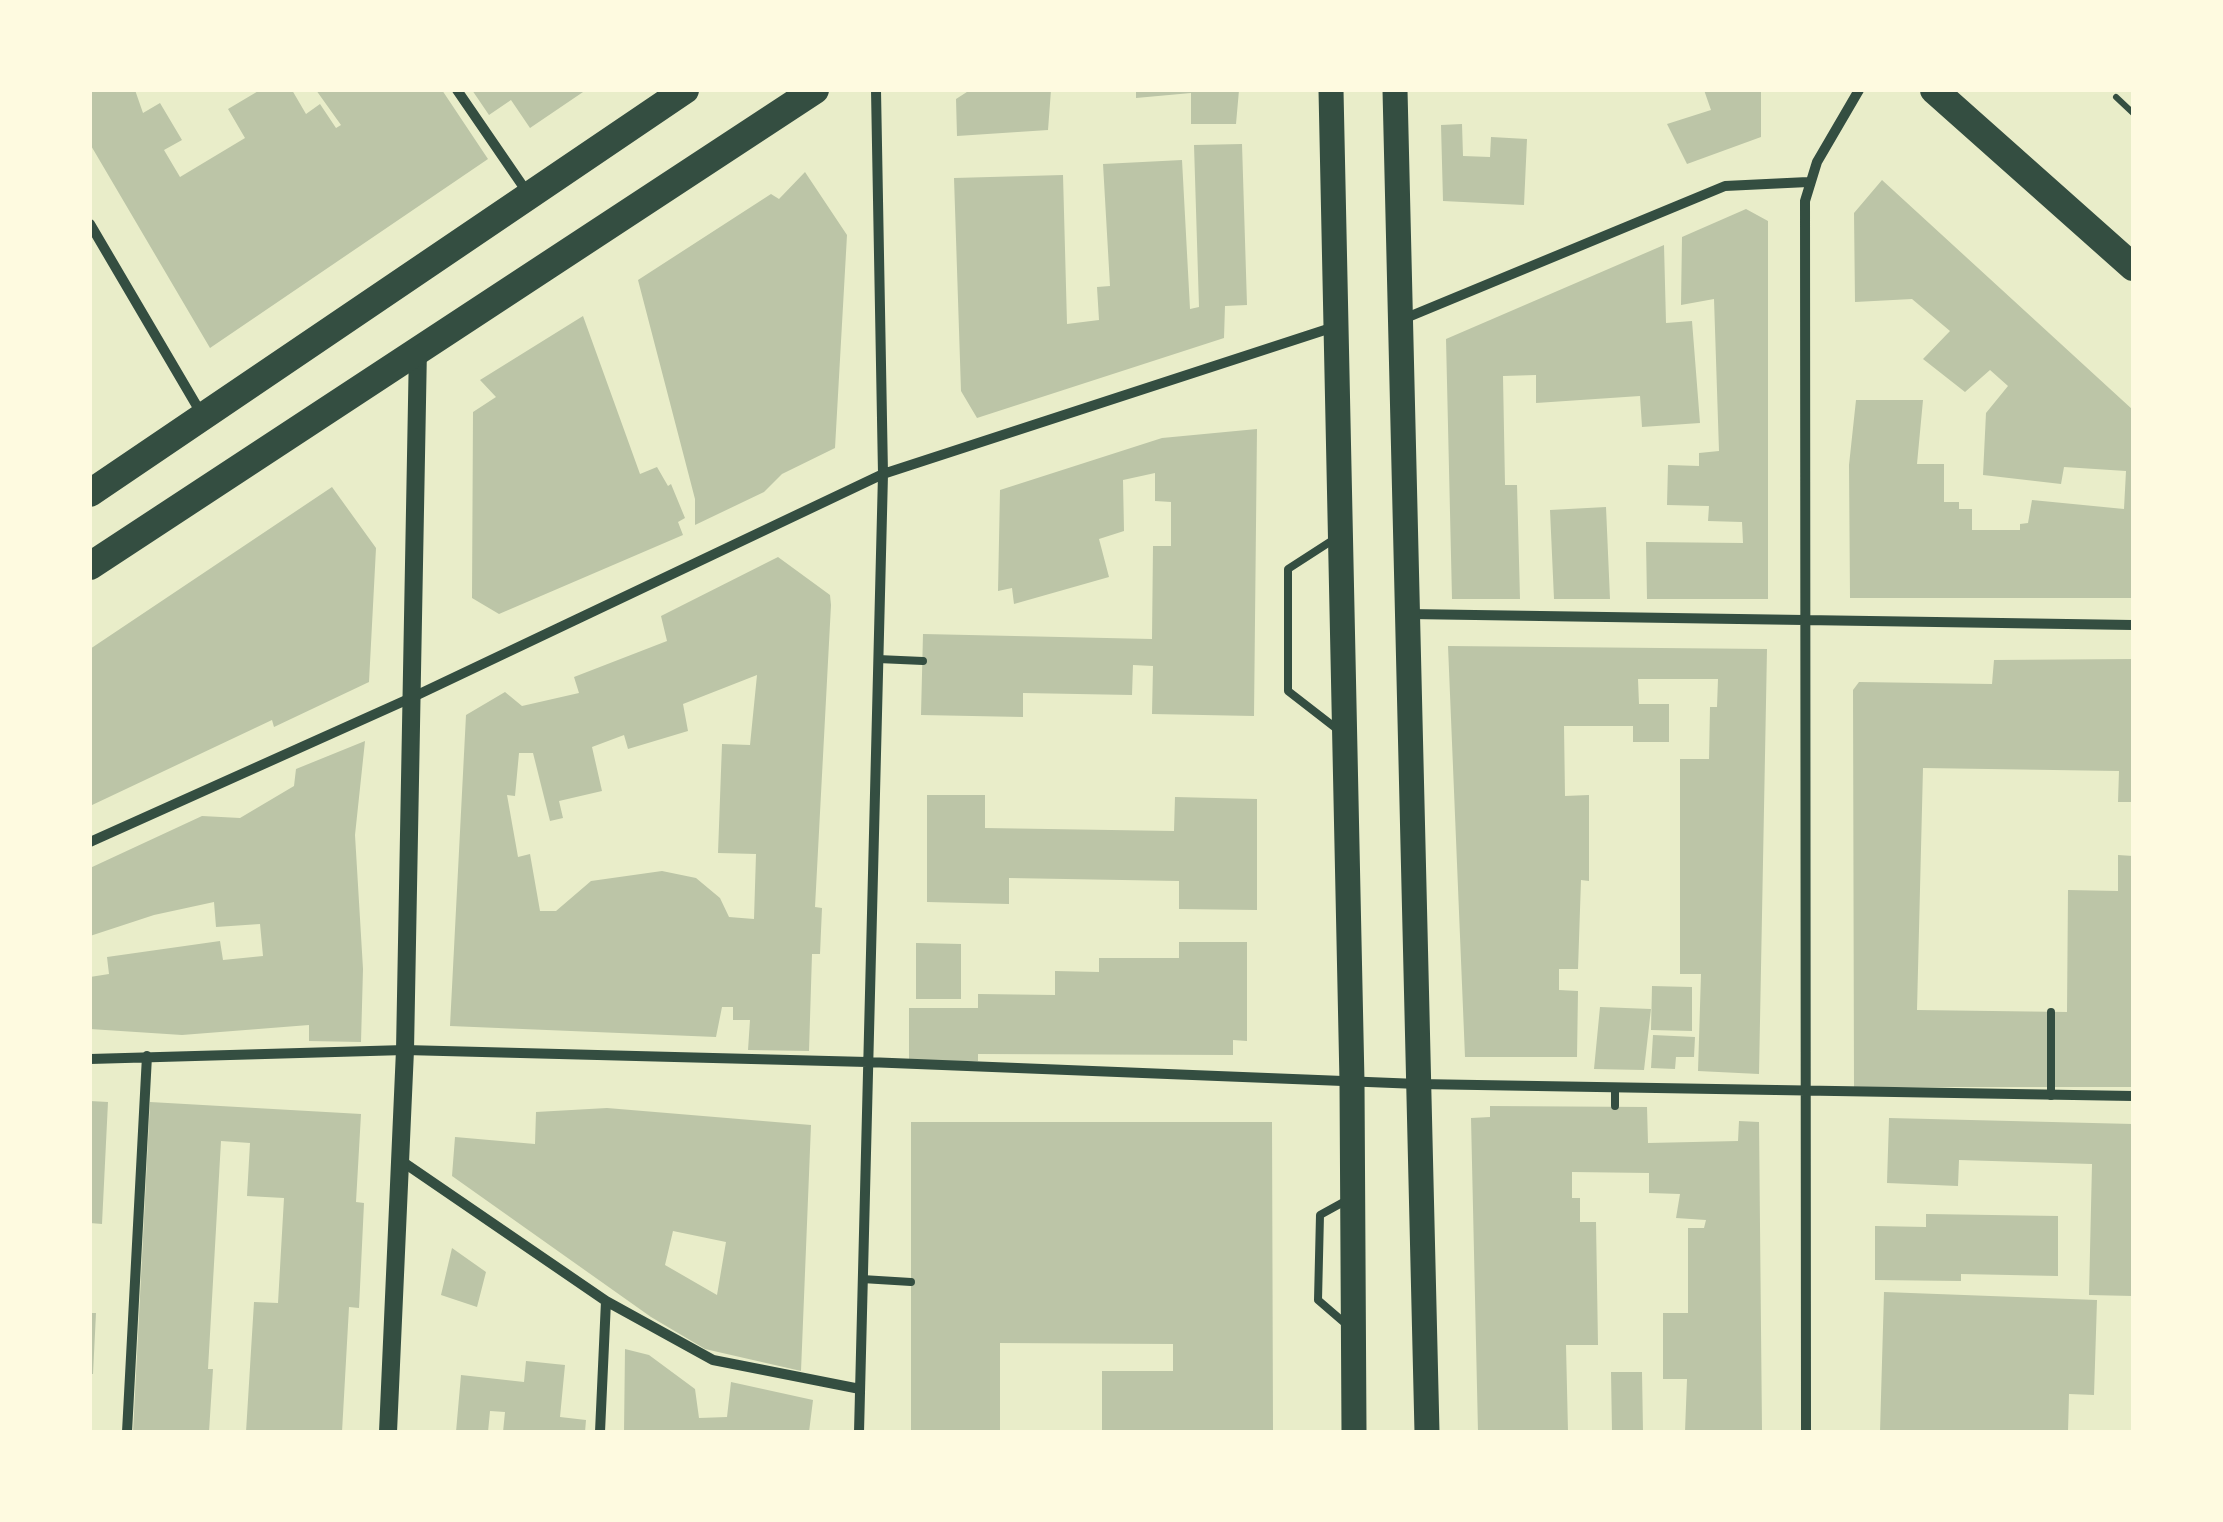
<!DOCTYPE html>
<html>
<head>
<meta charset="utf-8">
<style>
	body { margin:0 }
	#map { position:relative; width:2223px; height:1522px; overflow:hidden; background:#e9edc9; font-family:"Alegreya Sans",sans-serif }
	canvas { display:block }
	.frame { position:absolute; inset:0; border:92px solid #fefae0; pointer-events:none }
</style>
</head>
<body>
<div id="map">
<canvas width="2223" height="1522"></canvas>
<div class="frame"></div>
</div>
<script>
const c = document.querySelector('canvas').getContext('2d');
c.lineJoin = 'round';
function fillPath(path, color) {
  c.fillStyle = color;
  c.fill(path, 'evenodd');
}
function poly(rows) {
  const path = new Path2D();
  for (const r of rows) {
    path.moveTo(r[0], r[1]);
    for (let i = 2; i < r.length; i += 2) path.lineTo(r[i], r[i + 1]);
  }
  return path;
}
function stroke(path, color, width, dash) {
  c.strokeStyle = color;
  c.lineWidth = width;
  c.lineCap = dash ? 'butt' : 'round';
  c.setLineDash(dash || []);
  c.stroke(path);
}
fillPath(poly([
	[90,90,135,90,143,113,160,103,182,140,164,150,180,177,245,138,228,109,260,90,292,90,306,114,320,104,336,128,341,125,316,90,442,90,488,159,210,348,90,144],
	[472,90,586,90,530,128,511,100,489,115],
	[970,90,1051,90,1048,130,957,136,956,99],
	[1136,90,1239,90,1236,124,1191,124,1191,93,1136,98],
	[1704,90,1761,90,1761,137,1687,164,1667,124,1711,110],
	[1462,124,1463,156,1490,157,1491,137,1527,139,1524,205,1443,201,1441,125],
	[1242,144,1247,305,1225,306,1224,338,977,418,961,391,954,178,1063,175,1067,324,1099,320,1097,287,1110,286,1103,164,1182,160,1190,309,1199,307,1194,145],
	[805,172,847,235,835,448,782,474,764,492,695,525,695,499,638,280,771,194,779,199],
	[1882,180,2133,410,2133,598,1850,598,1849,465,1856,400,1923,400,1917,464,1944,464,1944,502,1959,502,1959,509,1972,509,1972,530,2020,530,2020,524,2028,523,2032,500,2124,509,2126,471,2064,467,2061,484,1983,475,1986,413,2008,386,1990,370,1965,392,1923,359,1950,331,1912,299,1855,302,1854,213],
	[1746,209,1768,221,1768,599,1647,599,1646,542,1743,543,1742,522,1708,521,1709,506,1667,505,1668,465,1699,466,1699,453,1719,451,1714,299,1681,305,1682,237],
	[1664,245,1666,323,1692,321,1700,423,1642,427,1640,396,1536,403,1536,375,1503,376,1505,485,1517,485,1520,599,1452,599,1446,339],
	[583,316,640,474,657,467,668,486,671,484,685,518,678,522,683,535,499,614,472,598,473,412,496,397,480,380],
	[1257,429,1254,716,1152,714,1153,666,1133,665,1132,695,1023,693,1023,717,921,715,923,634,1152,639,1153,546,1171,546,1171,502,1155,501,1155,473,1123,480,1124,531,1099,539,1109,577,1014,604,1012,588,998,591,1000,490,1162,438],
	[332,487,376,548,369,682,274,727,272,720,90,806,90,649],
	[1606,507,1610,599,1554,599,1550,510],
	[778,557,830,595,831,605,815,907,822,908,820,954,812,954,809,1051,748,1050,750,1020,733,1020,733,1007,722,1007,716,1037,450,1026,466,715,505,692,522,706,579,693,574,677,667,641,661,616],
	[757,675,750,745,722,744,718,853,756,854,754,919,729,917,720,898,696,878,662,871,591,881,556,911,540,911,530,854,518,857,507,795,515,796,519,753,533,753,550,821,563,818,559,801,602,791,592,747,624,735,628,749,688,731,683,704],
	[1448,646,1767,649,1759,1074,1698,1071,1701,974,1680,974,1680,759,1709,759,1710,707,1717,707,1718,679,1638,679,1639,704,1669,704,1669,742,1633,742,1633,726,1564,726,1565,796,1589,795,1589,881,1581,880,1578,969,1559,969,1559,990,1578,991,1577,1057,1465,1057],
	[2133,659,2133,802,2118,802,2119,771,1923,768,1917,1010,2067,1012,2068,890,2118,891,2118,855,2133,856,2133,1087,1854,1087,1853,690,1859,682,1992,684,1994,660],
	[365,741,355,835,363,969,361,1042,309,1041,309,1025,182,1035,90,1029,90,977,109,974,107,957,220,941,223,960,263,956,260,924,216,927,214,902,154,915,90,936,90,868,202,816,240,818,294,786,296,769],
	[927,795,985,795,985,828,1174,831,1175,797,1257,799,1257,910,1179,909,1179,881,1009,878,1009,904,927,902],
	[1179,942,1247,942,1247,1041,1233,1040,1233,1055,978,1054,978,1061,909,1061,909,1008,978,1008,978,994,1055,995,1055,971,1099,972,1099,958,1179,958],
	[916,943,961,944,961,999,916,999],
	[1652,986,1692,987,1692,1031,1651,1030],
	[1600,1007,1651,1009,1644,1070,1594,1069],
	[1653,1035,1695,1037,1694,1057,1676,1057,1675,1069,1651,1068],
	[90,1101,108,1102,102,1224,90,1223],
	[150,1102,361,1114,356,1202,364,1203,359,1308,349,1307,342,1432,246,1432,254,1302,278,1303,284,1198,247,1196,250,1143,221,1141,208,1369,213,1369,209,1432,133,1432],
	[1490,1106,1647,1107,1648,1143,1738,1141,1739,1121,1759,1122,1762,1432,1685,1432,1687,1379,1663,1379,1663,1313,1688,1313,1688,1228,1704,1228,1706,1220,1676,1218,1680,1194,1649,1193,1649,1173,1572,1172,1572,1198,1580,1198,1580,1222,1596,1222,1598,1345,1566,1345,1568,1432,1478,1432,1471,1118,1490,1117],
	[607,1108,811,1125,801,1371,705,1349,651,1317,452,1176,455,1137,535,1144,536,1112],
	[673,1231,726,1242,717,1295,665,1265],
	[1889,1118,2133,1124,2133,1296,2089,1295,2092,1164,1959,1160,1958,1186,1887,1183],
	[911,1122,1272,1122,1273,1432,1102,1432,1102,1371,1173,1371,1173,1344,1000,1343,1000,1432,911,1432],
	[1926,1214,2058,1216,2058,1276,1961,1274,1961,1281,1875,1280,1875,1226,1926,1227],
	[452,1248,486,1272,477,1307,441,1295],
	[1884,1292,2097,1300,2094,1395,2069,1394,2068,1432,1880,1432],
	[90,1313,96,1313,93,1374,90,1374],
	[625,1349,649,1355,695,1389,699,1418,727,1417,731,1382,813,1400,809,1432,624,1432],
	[526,1361,565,1365,560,1417,586,1420,585,1432,503,1432,505,1412,490,1411,488,1432,456,1432,461,1375,524,1382],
	[1611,1372,1642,1372,1643,1432,1612,1432]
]), '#bcc5a7');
stroke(poly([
	[2116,97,2133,113]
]), '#344e41', 6);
stroke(poly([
	[1336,538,1288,569,1288,691,1337,729],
	[878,659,923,661],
	[2051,1096,2051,1012],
	[1615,1106,1615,1089],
	[862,1279,911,1282],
	[1347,1325,1318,1300,1320,1215,1349,1199]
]), '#344e41', 8);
stroke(poly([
	[457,90,529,195],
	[90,224,201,413],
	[1401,320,1725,186,1808,182],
	[1409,614,2133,625],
	[90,842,413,697,883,474,1334,327],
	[90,1059,405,1050,867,1062,1418,1084,2133,1096],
	[400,1160,606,1301,713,1360,860,1389],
	[127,1432,147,1056],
	[600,1432,606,1301],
	[859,1432,883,474,876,90],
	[1806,1432,1805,201,1817,162,1859,90]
]), '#344e41', 10);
stroke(poly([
	[388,1432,405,1050,418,348]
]), '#344e41', 18);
stroke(poly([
	[1331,90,1352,1082,1354,1432],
	[1395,90,1427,1432]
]), '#344e41', 25);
stroke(poly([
	[1934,90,2133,267],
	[90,493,685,90],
	[90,566,815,90]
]), '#344e41', 28);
</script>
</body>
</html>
